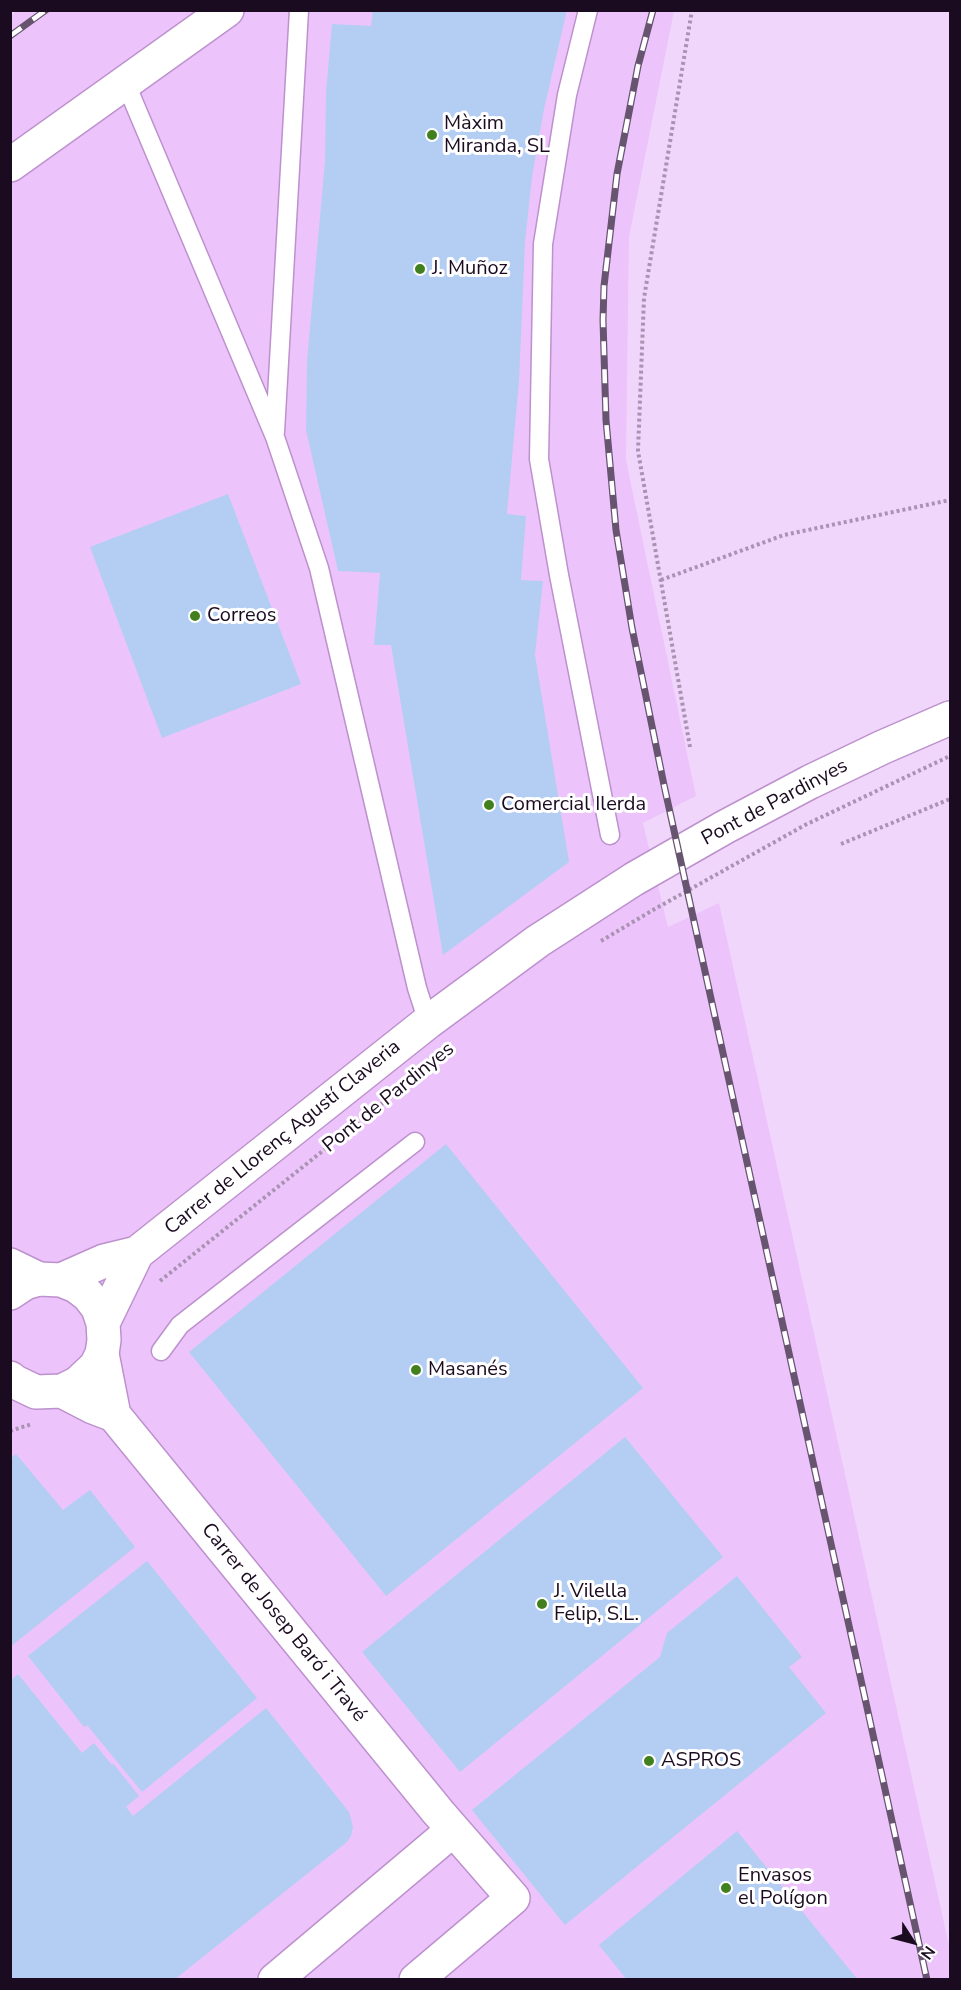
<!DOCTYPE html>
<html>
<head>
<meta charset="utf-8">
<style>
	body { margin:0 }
	#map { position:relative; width:961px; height:1990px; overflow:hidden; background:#f1d6fb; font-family:"Nunito Sans",sans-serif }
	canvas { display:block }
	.frame { position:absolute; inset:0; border:12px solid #1b0b21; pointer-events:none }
	.north { position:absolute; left:883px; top:1912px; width:60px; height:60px; -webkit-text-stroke:4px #fff; paint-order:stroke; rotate:126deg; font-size:16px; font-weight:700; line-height:24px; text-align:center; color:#1b0b21 }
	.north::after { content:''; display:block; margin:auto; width:21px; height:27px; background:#1b0b21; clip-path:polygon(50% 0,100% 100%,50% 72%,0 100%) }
</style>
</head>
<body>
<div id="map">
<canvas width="961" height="1990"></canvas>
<div class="frame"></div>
<div class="north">N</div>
</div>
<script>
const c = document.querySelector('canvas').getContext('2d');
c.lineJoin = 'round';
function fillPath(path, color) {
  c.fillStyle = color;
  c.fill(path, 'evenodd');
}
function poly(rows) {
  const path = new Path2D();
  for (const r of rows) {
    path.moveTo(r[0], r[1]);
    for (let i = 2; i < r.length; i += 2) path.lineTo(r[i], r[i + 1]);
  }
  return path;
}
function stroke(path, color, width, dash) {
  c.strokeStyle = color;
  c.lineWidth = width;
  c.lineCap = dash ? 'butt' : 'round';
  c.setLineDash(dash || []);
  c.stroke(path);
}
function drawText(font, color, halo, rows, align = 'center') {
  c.font = font + ' "Nunito Sans",sans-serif';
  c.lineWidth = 6;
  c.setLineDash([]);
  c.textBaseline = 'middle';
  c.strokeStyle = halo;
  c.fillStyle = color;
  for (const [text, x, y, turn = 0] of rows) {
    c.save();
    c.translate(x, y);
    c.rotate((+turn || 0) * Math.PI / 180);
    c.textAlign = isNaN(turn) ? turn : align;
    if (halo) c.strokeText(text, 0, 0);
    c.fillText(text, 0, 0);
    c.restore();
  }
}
fillPath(poly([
	[18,10,674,11,629,237,626,460,696,796,643,823,668,927,719,903,950,1950,950,1979,11,1979,10,16]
]), '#ecc4fb');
fillPath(poly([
	[373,10,567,10,544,109,532,177,525,242,519,381,507,514,526,516,521,580,543,581,535,655,569,862,443,955,391,645,374,645,380,573,338,571,306,430,307,361,325,161,326,92,332,24,371,26],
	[228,494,301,684,162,738,90,547],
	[446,1144,643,1388,386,1596,189,1352],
	[625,1437,723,1557,460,1772,362,1652],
	[16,1454,63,1510,90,1490,135,1547,10,1647,10,1459],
	[147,1561,257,1698,142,1792,87,1725,84,1727,28,1656],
	[737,1576,802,1657,789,1667,826,1713,565,1925,472,1810,660,1657,667,1633],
	[18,1674,82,1753,94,1743,112,1765,113,1763,139,1796,126,1807,133,1816,266,1708,349,1812,353,1827,351,1836,347,1842,174,1980,10,1980,10,1681],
	[737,1831,858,1980,627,1980,599,1945]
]), '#b4cef3');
const lane = poly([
	[588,10,567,95,543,244,539,459,559,575,610,835],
	[126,84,275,437,319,568,417,988,428,1022],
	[275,432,299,10],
	[161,1351,180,1325,415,1142]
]);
const street = poly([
	[10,165,227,10],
	[10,1265,39,1279],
	[102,1354,114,1415,438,1812,513,1898,416,1980],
	[62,1391,93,1407,114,1415],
	[275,1980,453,1830]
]);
const secondary = poly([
	[61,1280,104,1261,137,1253],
	[10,1293,25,1283,39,1279,61,1280,76,1286,88,1295,98,1308,103,1323,104,1340,102,1354,96,1366,78,1383,62,1391,36,1392,15,1382,10,1378],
	[103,1323,137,1253,428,1022,538,941,634,879,725,827,810,782,883,747,950,718]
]);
stroke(lane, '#bd91cd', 21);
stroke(street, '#bd91cd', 36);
stroke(secondary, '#bd91cd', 36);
stroke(poly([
	[661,580,784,535,950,500],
	[690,747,638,451,644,298,692,10],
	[841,844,950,799],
	[601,941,653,910,805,825,950,756],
	[160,1281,454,1046],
	[10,1431,32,1424]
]), '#a992b2', 4, [3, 3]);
stroke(lane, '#fff', 18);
stroke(street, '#fff', 33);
stroke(secondary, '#fff', 33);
const rail = poly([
	[653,10,638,66,617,174,604,286,603,320,606,420,616,530,632,628,664,785,927,1980],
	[10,36,46,10]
]);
stroke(rail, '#67546f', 7);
stroke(rail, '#fff', 4.5, [14]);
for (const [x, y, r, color] of [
	[432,135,6,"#42801f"],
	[420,269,6,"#42801f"],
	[195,616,6,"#42801f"],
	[489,805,6,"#42801f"],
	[416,1370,6,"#42801f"],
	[542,1604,6,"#42801f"],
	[649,1761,6,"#42801f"],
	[726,1888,6,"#42801f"]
]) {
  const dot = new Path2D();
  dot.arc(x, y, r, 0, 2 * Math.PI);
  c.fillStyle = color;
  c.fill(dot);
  stroke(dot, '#fff', 2);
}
drawText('20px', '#1b0b21', '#fff', [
	["Màxim",444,124],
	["Miranda, SL",444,147],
	["J. Muñoz",432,269],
	["Correos",207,616],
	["Comercial Ilerda",501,805],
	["Masanés",428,1370],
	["J. Vilella",554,1592],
	["Felip, S.L.",554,1615],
	["ASPROS",661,1761],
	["Envasos",738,1876],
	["el Polígon",738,1899]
], 'left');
drawText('20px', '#1b0b21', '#fff', [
	["Pont de Pardinyes",775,803,-28],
	["Pont de Pardinyes",389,1098,-39],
	["Carrer de Llorenç Agustí Claveria",283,1138,-39],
	["Carrer de Josep Baró i Travé",283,1623,51]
]);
</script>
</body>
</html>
